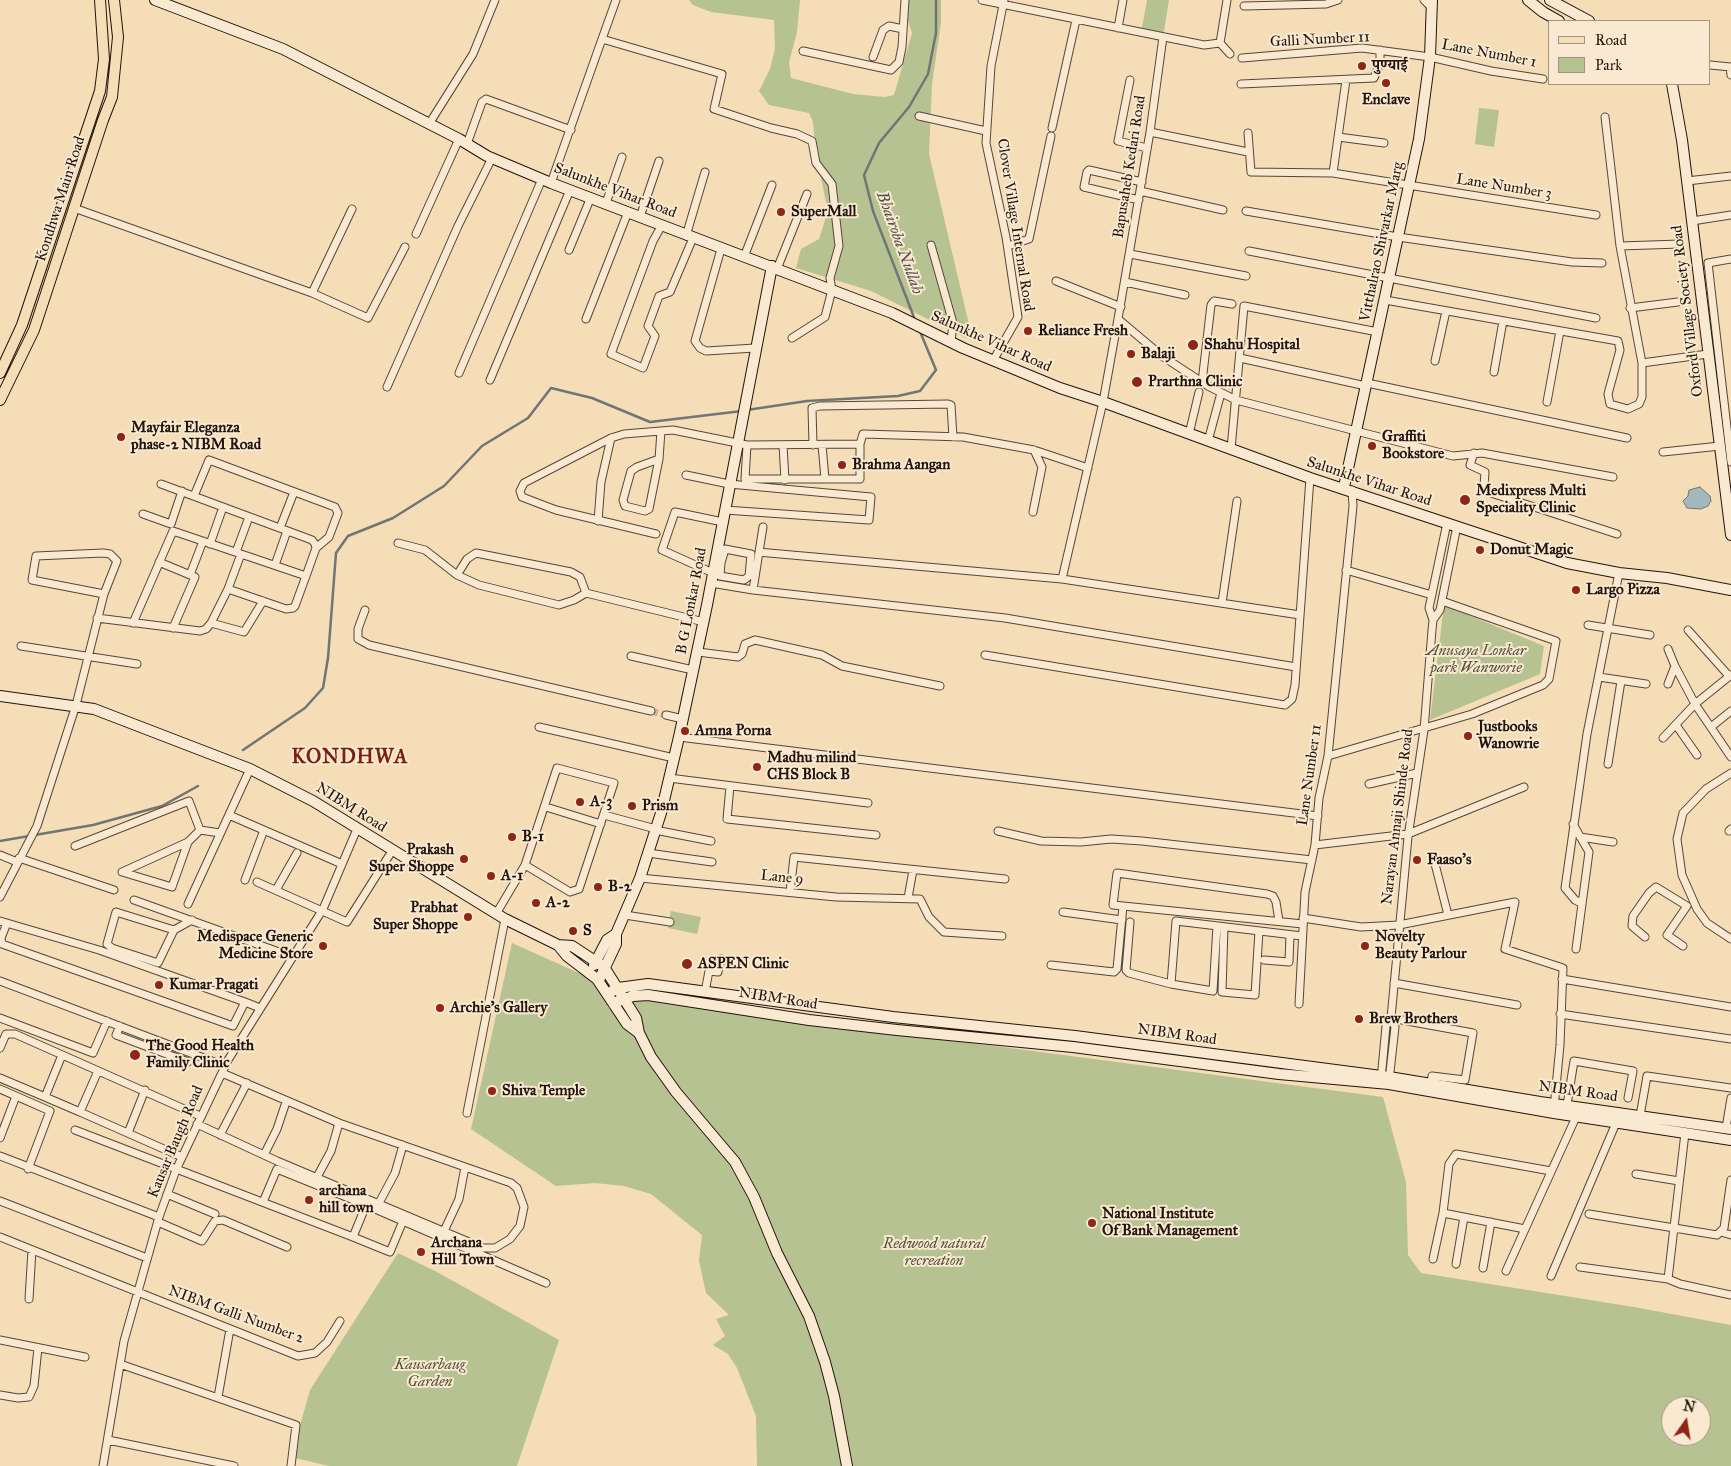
<!DOCTYPE html>
<html>
<head>
<meta charset="utf-8">
<style>
	body { margin:0 }
	#map { position:relative; width:1731px; height:1466px; overflow:hidden; background:#f4ddb7; font-family:"IM FELL Great Primer",serif }
	canvas { display:block }
	.legend { position:absolute; left:1548px; top:20px; width:162px; height:65px; box-sizing:border-box; background:#f8e9d0; border:1px solid #a39482; margin:0; padding:6px 9px; list-style:none; font-size:15px; color:#23140d }
	.legend li { display:flex; align-items:center; gap:10px; height:25px }
	.legend b { width:25px; border:1px solid #a39482 }
	.north { position:absolute; left:1661px; top:1396px; width:50px; height:50px; box-sizing:border-box; background:#f8e9d0; border:1px solid #a39482; border-radius:50%; rotate:13deg; font-size:14px; font-weight:700; line-height:20px; text-align:center; color:#23140d }
	.north::after { content:''; display:block; margin:auto; width:18px; height:22px; background:#8f2418; clip-path:polygon(50% 0,100% 100%,50% 72%,0 100%) }
</style>
</head>
<body>
<div id="map">
<canvas width="1731" height="1466"></canvas>
<ul class="legend">
<li><b style="height:6px;background:#f4ddb7"></b>Road</li>
<li><b style="height:14px;background:#b7c292"></b>Park</li>
</ul>
<div class="north">N</div>
</div>
<script>
const c = document.querySelector('canvas').getContext('2d');
c.lineJoin = 'round';
function fillPath(path, color) {
  c.fillStyle = color;
  c.fill(path, 'evenodd');
}
function poly(rows) {
  const path = new Path2D();
  for (const r of rows) {
    path.moveTo(r[0], r[1]);
    for (let i = 2; i < r.length; i += 2) path.lineTo(r[i], r[i + 1]);
  }
  return path;
}
function stroke(path, color, width, dash) {
  c.strokeStyle = color;
  c.lineWidth = width;
  c.lineCap = dash ? 'butt' : 'round';
  c.setLineDash(dash || []);
  c.stroke(path);
}
function drawText(font, color, halo, rows, align = 'center') {
  c.font = font + ' "IM FELL Great Primer","Noto Serif Devanagari",serif';
  c.lineWidth = 4;
  c.setLineDash([]);
  c.textBaseline = 'middle';
  c.strokeStyle = halo;
  c.fillStyle = color;
  for (const [text, x, y, turn = 0] of rows) {
    c.save();
    c.translate(x, y);
    c.rotate((+turn || 0) * Math.PI / 180);
    c.textAlign = isNaN(turn) ? turn : align;
    if (halo) c.strokeText(text, 0, 0);
    c.fillText(text, 0, 0);
    c.restore();
  }
}
fillPath(poly([
	[689,0,800,0,797,32,789,62,791,78,853,94,885,97,894,95,912,33,904,8,904,0,941,0,941,23,932,84,929,154,971,333,966,338,871,291,796,268,801,249,819,239,828,211,816,155,813,122,809,113,769,105,759,91,770,69,775,49,774,20,711,12,693,5],
	[1147,0,1169,0,1163,37,1141,33],
	[1479,108,1499,110,1494,147,1475,144],
	[1444,605,1544,646,1540,674,1430,720],
	[671,911,701,917,697,934,668,928],
	[512,943,637,999,1383,1097,1406,1182,1408,1255,1421,1273,1634,1307,1731,1325,1731,1466,757,1466,756,1416,737,1368,728,1354,713,1345,725,1336,716,1319,729,1315,706,1293,699,1261,702,1235,651,1194,624,1186,595,1183,556,1186,471,1129],
	[1671,1406,1701,1406,1701,1436,1671,1436],
	[398,1253,437,1272,559,1340,517,1466,329,1466,291,1457,310,1390]
]), '#b7c292');
const water = poly([
	[1700,487,1710,496,1711,501,1708,506,1701,509,1687,508,1683,501,1688,496,1689,490,1700,487]
]);
fillPath(water, '#a2b8bb');
stroke(water, '#6f7675', 1);
stroke(poly([
	[915,320,873,211,864,175,879,143,909,107,928,74,936,33,936,0],
	[747,410,807,401,898,396,920,391,936,370,919,329],
	[243,750,305,708,323,688,328,658,336,553,348,536,393,518,444,486,482,446,528,418,551,388,592,398,650,422,742,411],
	[0,841,93,825,162,806,198,786]
]), '#6f7675', 2.5);
stroke(poly([
	[651,711,666,715]
]), '#cab595', 7, [7, 3.5]);
const street = poly([
	[982,0,1204,45,1220,43,1227,0],
	[1424,0,1431,7],
	[1244,6,1326,4,1338,0],
	[1118,28,1123,0],
	[602,39,616,0],
	[1220,43,1230,54],
	[803,51,891,70,899,62,902,47,905,0],
	[873,57,883,30,889,26,903,29],
	[1242,58,1362,48,1430,57,1491,71,1543,79],
	[1710,65,1731,67],
	[1730,67,1731,75],
	[1130,80,1118,141,1147,148],
	[1241,84,1374,78,1380,63,1380,50],
	[919,116,986,131],
	[1605,117,1620,246],
	[429,124,473,54,495,0],
	[1052,128,1076,20],
	[1150,132,1248,152],
	[1248,133,1251,172,1333,173,1596,215],
	[1338,137,1384,143],
	[467,144,482,102,486,99,571,130],
	[1333,173,1346,80],
	[1687,181,1731,176],
	[551,183,602,39,722,74,714,109,771,128,797,134,812,141,816,163,832,184,839,246,830,278,832,290,825,317,792,338],
	[1140,191,1223,210],
	[1139,200,1084,187,1087,172,1089,170,1142,182],
	[606,203,622,157],
	[74,208,312,293,368,318,405,247],
	[1246,211,1398,237,1572,262,1602,263],
	[640,217,659,161],
	[1692,221,1731,215],
	[662,225,653,241,611,354,643,368,655,336,648,326,659,296,670,292,693,238],
	[416,234,459,139],
	[686,236,705,172],
	[931,245,953,323,951,342],
	[1008,246,1029,239,1051,136],
	[721,249,695,341,700,348,706,351,755,348],
	[569,250,591,197],
	[1249,251,1596,318],
	[1130,254,1246,276],
	[744,257,772,185],
	[1731,259,1708,263,1731,462],
	[777,269,807,194],
	[1056,281,1121,307],
	[1125,282,1185,295],
	[312,293,352,209],
	[1385,300,1618,341,1620,350,1608,394,1610,404,1628,409,1639,404,1642,397,1642,363,1620,246,1680,244],
	[1630,308,1678,302],
	[586,319,628,212],
	[1118,319,1162,356,1208,386,1236,400,1453,456,1482,453,1613,477],
	[1240,358,1366,386],
	[994,359,1018,317,1006,237,986,143,991,66,1004,0],
	[1435,361,1446,311],
	[1642,363,1708,354],
	[1494,372,1503,321],
	[459,373,542,179],
	[490,380,570,190],
	[1202,382,1211,305,1214,301,1232,304],
	[1367,383,1627,438],
	[387,387,458,226,492,158],
	[1547,402,1560,331],
	[1189,434,1199,392],
	[611,438,524,483,520,491,522,497,556,510,656,534],
	[1208,441,1221,393],
	[747,445,745,479,860,479,860,444],
	[783,445,785,480],
	[813,445,812,408,820,406,948,404,951,405,953,437],
	[822,445,825,479],
	[1231,449,1244,306,1378,332],
	[1663,452,1720,446],
	[1474,453,1470,465,1485,472,1484,486,1488,492,1617,534],
	[659,459,637,467,631,471,623,500,625,506,645,511,649,509,659,459,661,431],
	[686,475,729,484,871,497,869,520,725,510],
	[161,484,312,540,315,544,316,548,306,576,295,606,293,608,286,609,228,589],
	[194,496,209,460,335,507,338,513,329,537,316,548],
	[1033,512,1042,467,1034,450],
	[143,514,171,524,182,491],
	[598,521,601,482,611,438,624,434,673,430,747,445,860,444,863,434,963,437,1034,450,1088,468],
	[280,528,294,492],
	[398,543,425,550,457,575,479,585,559,605,574,600,586,593,704,622],
	[210,544,223,507],
	[236,552,249,517],
	[759,552,763,527],
	[159,562,195,577,173,628],
	[715,563,721,563,725,549,751,554,749,576,744,580,720,576,721,563],
	[275,565,287,531],
	[1346,570,1432,595],
	[713,573,662,550,675,512,723,522],
	[190,575,203,541],
	[457,575,467,559,476,553,571,572,580,577,586,593],
	[1062,579,1103,402,1118,319,1150,132,1163,37],
	[711,583,753,590,759,552,769,553,1062,579,1300,615],
	[753,590,1005,618,1296,667],
	[1222,603,1237,501],
	[365,610,358,629,358,639,369,645,651,711],
	[97,618,200,631,206,629,211,623,228,589,241,554],
	[1433,620,1429,608,1447,523],
	[133,623,173,531,306,576],
	[211,623,244,632,263,601],
	[1588,625,1650,635],
	[1688,630,1729,676],
	[21,646,137,664],
	[698,652,738,657,742,654,745,644,755,640,822,655,842,666,940,686],
	[985,655,1285,705,1292,699,1295,685,1310,478],
	[631,656,693,670],
	[1675,666,1695,704,1731,757],
	[1599,677,1646,684],
	[1668,684,1675,666,1668,649],
	[666,715,683,719],
	[1676,725,1697,755],
	[539,727,674,758],
	[1711,727,1731,711],
	[679,737,1318,816],
	[1663,738,1695,704,1731,675],
	[1328,756,1472,714,1543,685,1549,679,1556,641,1442,601],
	[1608,764,1621,681],
	[1731,773,1706,789,1683,813,1677,839,1682,875,1697,909,1707,923,1731,939],
	[669,778,868,803],
	[1369,784,1417,773],
	[730,786,727,819,876,835],
	[546,807,601,824],
	[229,815,342,864],
	[604,815,656,829],
	[1573,824,1589,852,1576,949],
	[655,830,711,841],
	[998,831,1041,841,1081,842,1111,839,1142,841,1312,860],
	[1729,831,1731,829],
	[1580,837,1613,842],
	[188,842,172,887,122,872,188,842,200,830,220,833],
	[1315,845,1408,834,1524,787],
	[75,846,189,801,200,830],
	[648,853,712,862],
	[0,855,17,862],
	[19,858,114,890],
	[1434,860,1448,915],
	[640,878,836,897,920,899,929,917,944,932,1002,936],
	[245,880,264,830],
	[257,882,347,922,392,851],
	[276,890,297,853],
	[790,892,794,857,1005,879],
	[0,897,37,826,76,705,104,594,117,561,110,554,103,553,36,556,32,580,104,594],
	[908,898,913,870],
	[134,900,293,957],
	[1581,903,1575,900,1565,888,1587,734,1619,573],
	[188,904,250,769],
	[1123,906,1113,905,1117,873,1267,894,1273,896,1276,902,1279,921],
	[1063,912,1122,920],
	[496,914,525,865,557,768,614,783,579,889,570,892,525,865],
	[625,915,670,922],
	[1303,918,1361,927,1399,925,1515,902,1505,949,1563,968,1560,1045,1554,1108],
	[0,921,99,950,245,1002],
	[1130,922,1126,970,1129,973,1171,984,1176,921,1302,936],
	[7,923,1,938,2,944,233,1026,245,1002,260,1008],
	[1224,927,1222,992,1255,995,1259,931],
	[174,930,158,963,112,948,107,944,116,912,174,930,192,920],
	[1645,937,1632,926,1633,916,1649,893,1656,887,1687,906,1667,935,1683,946],
	[1264,960,1289,962,1290,935],
	[1051,965,1114,972,1117,969,1123,906,1303,924],
	[1562,979,1731,1007],
	[0,981,225,1066],
	[1394,983,1517,1005],
	[1171,984,1213,991,1217,926],
	[705,992,709,971,718,972,721,959,737,962],
	[1299,1004,1305,892,1315,845,1319,798,1328,756,1353,506,1352,490],
	[1560,1014,1731,1039],
	[0,1018,93,1053,107,1021],
	[1391,1018,1473,1033,1465,1080,1432,1076,1431,1084],
	[120,1026,116,1035,188,1062],
	[0,1048,6,1034,15,1034,200,1116],
	[0,1078,45,1097,62,1055],
	[1381,1080,1386,1026,1391,1018,1408,837,1424,730,1432,630,1433,620,1440,610,1457,526],
	[1389,1081,1395,1027,1391,1018],
	[0,1089,50,1111,28,1169],
	[45,1097,80,1112,98,1071],
	[1567,1105,1574,1061,1633,1071,1628,1098],
	[80,1112,182,1157],
	[467,1113,505,919],
	[1640,1116,1647,1076,1731,1088],
	[197,1124,277,1161,483,1248,495,1248,510,1239,520,1226,524,1207,517,1188,511,1183,339,1123,222,1073],
	[1726,1128,1731,1098],
	[75,1130,353,1237,366,1205,546,1283],
	[128,1133,145,1090],
	[1685,1133,1668,1279,1680,1284,1731,1295],
	[220,1135,247,1083],
	[0,1138,16,1096],
	[264,1155,277,1129,286,1102],
	[0,1156,159,1217],
	[1636,1174,1679,1181],
	[317,1177,331,1151,339,1123],
	[167,1194,215,1214],
	[0,1201,147,1258],
	[263,1202,277,1169,366,1205],
	[379,1203,395,1173,403,1145],
	[1443,1213,1449,1164,1456,1154,1551,1171],
	[1589,1214,1717,1235,1724,1228,1731,1180],
	[158,1222,202,1241,215,1221,223,1220,287,1247],
	[444,1231,459,1199,465,1167],
	[1721,1232,1731,1235],
	[0,1237,298,1356,315,1353,327,1342,340,1321],
	[353,1237,390,1252,403,1221],
	[1433,1259,1443,1213,1525,1229],
	[1456,1264,1464,1217],
	[1580,1267,1668,1279],
	[1483,1268,1491,1222],
	[1506,1271,1576,1117],
	[1551,1276,1616,1123],
	[29,1299,32,1250],
	[0,1340,85,1357],
	[120,1364,296,1425,291,1466],
	[0,1395,18,1398,29,1397,34,1386,38,1348],
	[218,1397,230,1329],
	[108,1440,234,1466],
	[103,1466,124,1341,159,1217,176,1170,228,1060,323,909,357,829]
]);
const secondary = poly([
	[155,0,283,49,459,139,487,156,551,183,892,313,963,348,1060,388,1103,402,1310,478,1567,563,1619,573,1667,578,1731,590],
	[1528,0,1543,12,1559,21],
	[1550,0,1589,21],
	[1672,84,1682,140,1731,535],
	[1344,487,1419,139,1430,57,1432,0],
	[0,696,94,709,250,769,313,801,505,919,558,945,572,946,604,967,636,1018,639,1033,651,1057,676,1092,735,1162,754,1197,777,1253,809,1316,825,1362,834,1396,847,1466],
	[558,945,567,956,597,979,627,1024,639,1033],
	[594,965,607,940,616,934],
	[599,980,616,944,616,934,640,878,661,813,679,737,707,605,772,266],
	[607,994,618,988,648,984,893,1017,1075,1036,1389,1077,1540,1102,1731,1129],
	[613,1003,633,996,648,995,809,1020,897,1030,1073,1047,1279,1074,1389,1084,1554,1113,1731,1140]
]);
const primary = poly([
	[0,373,22,325,100,91,104,59,100,0],
	[0,400,34,330,103,120,112,97,118,37,114,0]
]);
stroke(street, '#574638', 9);
stroke(secondary, '#23140d', 12);
stroke(primary, '#23140d', 12);
stroke(street, '#f8e9d0', 7);
stroke(secondary, '#f8e9d0', 10);
stroke(primary, '#f4ddb7', 10);
for (const [x, y, r, color] of [
	[1362,66,5,"#8f2418"],
	[1386,83,5,"#8f2418"],
	[781,212,5,"#8f2418"],
	[1028,331,5,"#8f2418"],
	[1193,345,6,"#8f2418"],
	[1131,354,5,"#8f2418"],
	[1137,382,6,"#8f2418"],
	[121,437,5,"#8f2418"],
	[1372,446,5,"#8f2418"],
	[842,465,5,"#8f2418"],
	[1465,500,6,"#8f2418"],
	[1480,550,5,"#8f2418"],
	[1576,590,5,"#8f2418"],
	[685,731,5,"#8f2418"],
	[1468,736,5,"#8f2418"],
	[757,767,5,"#8f2418"],
	[580,802,5,"#8f2418"],
	[632,806,5,"#8f2418"],
	[512,837,5,"#8f2418"],
	[464,859,5,"#8f2418"],
	[1417,860,5,"#8f2418"],
	[491,876,5,"#8f2418"],
	[598,887,5,"#8f2418"],
	[536,903,5,"#8f2418"],
	[468,917,5,"#8f2418"],
	[573,931,5,"#8f2418"],
	[323,946,5,"#8f2418"],
	[1365,946,5,"#8f2418"],
	[687,964,6,"#8f2418"],
	[159,985,5,"#8f2418"],
	[440,1008,5,"#8f2418"],
	[1359,1019,5,"#8f2418"],
	[135,1055,6,"#8f2418"],
	[492,1091,5,"#8f2418"],
	[309,1200,5,"#8f2418"],
	[1092,1223,5,"#8f2418"],
	[421,1252,5,"#8f2418"]
]) {
  const dot = new Path2D();
  dot.arc(x, y, r, 0, 2 * Math.PI);
  c.fillStyle = color;
  c.fill(dot);
  stroke(dot, '#f8e9d0', 2);
}
drawText('15px', '#23140d', '#f8e9d0', [
	["Galli Number 11",1320,40,-3],
	["Lane Number 1",1489,54,11],
	["Bapusaheb Kedari Road",1130,167,-81],
	["Lane Number 3",1504,187,9],
	["Salunkhe Vihar Road",615,191,21],
	["Kondhwa Main Road",61,199,-72],
	["Clover Village Internal Road",1015,225,81],
	["Vitthalrao Shivarkar Marg",1382,242,-78],
	["Oxford Village Society Road",1688,311,-97],
	["Salunkhe Vihar Road",991,342,24],
	["Salunkhe Vihar Road",1369,482,18],
	["B G Lonkar Road",692,601,-79],
	["Lane Number 11",1310,775,-82],
	["NIBM Road",351,808,32],
	["Narayan Annaji Shinde Road",1398,817,-83],
	["Lane 9",782,878,6],
	["NIBM Road",778,999,9],
	["NIBM Road",1177,1035,8],
	["NIBM Road",1578,1092,8],
	["Kausar Baugh Road",176,1142,-67],
	["NIBM Galli Number 2",236,1315,20]
]);
drawText('bold 15px', '#23140d', '#f8e9d0', [
	["पुण्याई",1372,66],
	["Enclave",1386,100,"center"],
	["SuperMall",791,212],
	["Reliance Fresh",1038,331],
	["Shahu Hospital",1204,345],
	["Balaji",1141,354],
	["Prarthna Clinic",1148,382],
	["Mayfair Eleganza",131,428],
	["phase-2 NIBM Road",131,445],
	["Graffiti",1382,437],
	["Bookstore",1382,454],
	["Brahma Aangan",852,465],
	["Medixpress Multi",1476,491],
	["Speciality Clinic",1476,508],
	["Donut Magic",1490,550],
	["Largo Pizza",1586,590],
	["Justbooks",1478,727],
	["Wanowrie",1478,744],
	["Amna Porna",695,731],
	["Madhu milind",767,758],
	["CHS Block B",767,775],
	["A-3",590,802],
	["Prism",642,806],
	["B-1",522,837],
	["Prakash",454,850,"right"],
	["Super Shoppe",454,867,"right"],
	["Faaso's",1427,860],
	["A-1",501,876],
	["B-2",608,887],
	["A-2",546,903],
	["Prabhat",458,908,"right"],
	["Super Shoppe",458,925,"right"],
	["S",583,931],
	["Medispace Generic",313,937,"right"],
	["Medicine Store",313,954,"right"],
	["Novelty",1375,937],
	["Beauty Parlour",1375,954],
	["ASPEN Clinic",698,964],
	["Kumar Pragati",169,985],
	["Archie's Gallery",450,1008],
	["Brew Brothers",1369,1019],
	["The Good Health",146,1046],
	["Family Clinic",146,1063],
	["Shiva Temple",502,1091],
	["archana",319,1191],
	["hill town",319,1208],
	["National Institute",1102,1214],
	["Of Bank Management",1102,1231],
	["Archana",431,1243],
	["Hill Town",431,1260]
], 'left');
drawText('italic 15px', '#57513c', '#f8e9d0', [
	["Anusaya Lonkar",1476,651],
	["park Wanworie",1476,668],
	["Redwood natural",934,1244],
	["recreation",934,1261],
	["Kausarbaug",430,1365],
	["Garden",430,1382]
]);
drawText('italic 16px', '#4f4d4a', '#f8e9d0', [
	["Bhairoba Nullah",899,243,70]
]);
c.letterSpacing = '1px';
drawText('bold 20px', '#7a1f14', '#f8e9d0', [
	["KONDHWA",350,758]
]);
c.letterSpacing = '0px';
</script>
</body>
</html>
